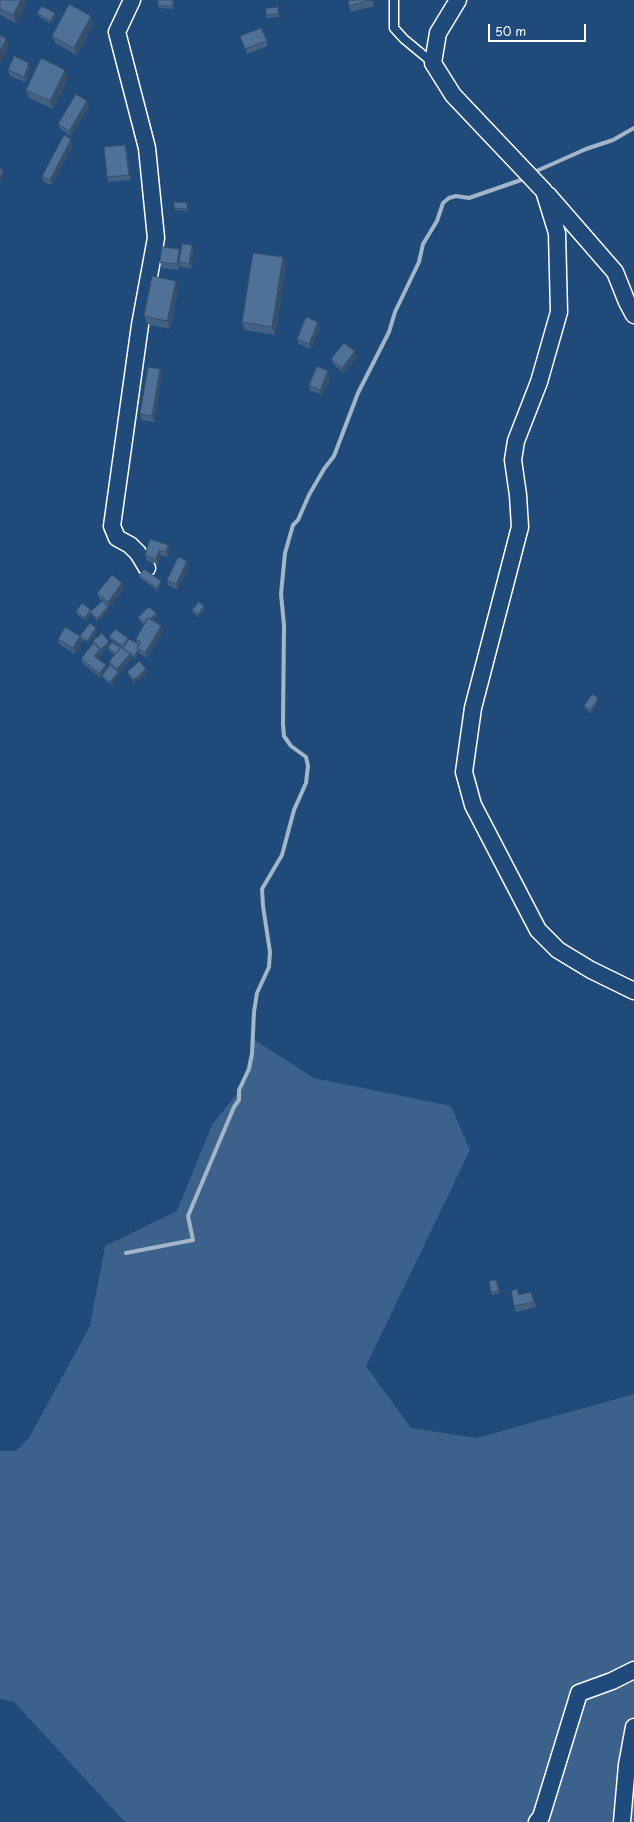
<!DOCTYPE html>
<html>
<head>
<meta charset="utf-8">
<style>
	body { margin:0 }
	#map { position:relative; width:634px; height:1822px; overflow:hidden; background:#1f4a7a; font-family:"Playpen Sans",sans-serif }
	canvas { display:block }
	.scale { position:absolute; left:488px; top:24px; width:98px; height:18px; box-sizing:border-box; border:2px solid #fff; border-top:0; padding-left:5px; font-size:12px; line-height:14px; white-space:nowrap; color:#fff; -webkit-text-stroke:3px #1f4a7a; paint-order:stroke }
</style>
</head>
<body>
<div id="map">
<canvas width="634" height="1822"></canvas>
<div class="scale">50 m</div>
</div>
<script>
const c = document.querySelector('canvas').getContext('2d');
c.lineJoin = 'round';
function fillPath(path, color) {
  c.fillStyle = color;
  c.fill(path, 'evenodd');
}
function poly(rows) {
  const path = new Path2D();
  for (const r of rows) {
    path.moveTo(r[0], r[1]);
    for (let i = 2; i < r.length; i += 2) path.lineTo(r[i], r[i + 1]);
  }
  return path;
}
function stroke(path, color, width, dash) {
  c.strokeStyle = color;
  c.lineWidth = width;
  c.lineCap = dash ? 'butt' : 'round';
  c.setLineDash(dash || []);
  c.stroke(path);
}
fillPath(poly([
	[253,1039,314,1078,451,1106,470,1150,366,1366,411,1428,477,1438,634,1394,634,1822,125,1822,14,1702,0,1699,0,1451,16,1451,29,1438,90,1326,105,1246,177,1211,212,1125,242,1087]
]), '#3c618b');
stroke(poly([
	[532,173,586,149,613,140,634,128],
	[126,1253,193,1240,188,1216,234,1107,239,1100,239,1090,249,1069,252,1054,254,1012,257,993,269,967,270,952,263,906,262,889,282,855,294,810,306,783,308,766,306,757,291,746,284,736,283,724,284,625,281,594,285,553,293,525,298,520,309,495,324,469,334,456,358,393,389,332,395,312,419,262,423,244,437,221,443,203,449,198,456,196,469,198,521,180,526,176]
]), '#a3b5c8', 4);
const lane = poly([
	[394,0,394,28,404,39,433,63]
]);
const street = poly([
	[132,0,117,32,147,148,156,238,140,325,112,526,117,538,130,545,138,553,147,568],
	[458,0,438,33,433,63,453,95,544,191,557,233,559,312,539,382,516,441,513,460,518,495,520,527,473,708,464,772,473,805,538,930,558,950,591,970,634,991],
	[548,195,615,272,627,302,634,315],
	[537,1822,541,1817,579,1693,612,1681,634,1670],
	[622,1822,627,1765,634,1727]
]);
stroke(lane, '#fff', 11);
stroke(street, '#fff', 19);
stroke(lane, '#1f4a7a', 8);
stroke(street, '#1f4a7a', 16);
fillPath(poly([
	[0,0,28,0,16,23,0,15],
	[174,0,174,9,159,8,158,6],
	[372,0,374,6,351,12,349,6],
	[279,10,279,17,267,18,266,15],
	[37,13,55,13,56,16,51,24,38,16],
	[94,24,77,55,55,43,52,36],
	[261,28,268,46,247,54,240,36],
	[31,68,25,82,10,76,8,70],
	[68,78,53,109,29,98,26,90],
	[89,106,71,136,60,129,58,124],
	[73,144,52,185,44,182,42,176],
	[127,150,131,180,109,182,107,177],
	[187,203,188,206,188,211,175,210,174,208],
	[194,251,191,269,181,267,180,265,179,270,162,268,160,262,180,252],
	[286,265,275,335,245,330,242,322],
	[178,289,170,329,147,324,144,316],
	[320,327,311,349,299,344,297,339],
	[357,357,344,373,333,364,331,359],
	[328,371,330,377,322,395,310,390,309,385],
	[162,374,154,422,142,420,140,414],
	[168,545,170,551,168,557,161,555,158,564,147,561,145,555],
	[189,567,177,590,168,585,167,580],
	[139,576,162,584,158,591,140,578],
	[122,583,124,589,109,607,99,598,97,593],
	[204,606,205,609,199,617,193,613,192,610],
	[91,610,91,611,109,610,98,622,91,614,85,621,77,614,76,611],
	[156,613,157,616,153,620,161,626,163,631,147,658,139,653,135,659,130,655,131,659,111,685,103,678,102,677,101,678,83,664,81,659,94,644,93,641,109,642,110,645,102,652,101,651,102,654,98,659,106,665,107,669,110,665,109,662,115,655,109,651,108,648,123,648,110,639,109,637,129,639,137,644,136,639,144,625,139,620,138,617],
	[96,628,97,631,88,643,81,639,82,641,75,654,60,645,58,639,80,636],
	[146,669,147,672,135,683,128,675,127,672],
	[599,701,592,713,585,709,584,706],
	[497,1282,500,1293,492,1295,491,1292],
	[531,1292,536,1307,516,1312,514,1306,520,1295]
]), '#456182');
fillPath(poly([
	[21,0,28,0,16,23,13,15],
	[173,0,174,0,174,9,173,6],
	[55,13,56,16,51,24,50,21],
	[91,16,94,24,77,55,74,48],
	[6,39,9,46,0,64,0,51],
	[29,63,31,68,25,82,24,77],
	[65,70,68,78,53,109,50,101],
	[87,101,89,106,71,136,69,131],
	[71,139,73,144,52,185,50,180],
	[125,145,127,150,131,180,129,175],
	[3,169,4,171,1,184,0,180],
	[187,203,188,206,188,211,187,209],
	[192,245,194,251,191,269,189,264],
	[179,249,181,254,179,262,180,265,179,270,177,264],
	[283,257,286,265,275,335,272,327],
	[176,281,178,289,170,329,167,321],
	[318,322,320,327,311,349,309,344],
	[355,351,357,357,344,373,342,368],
	[160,369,162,374,154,422,152,416],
	[328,371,330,377,322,395,320,390],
	[168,545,170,551,168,557,166,552],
	[159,550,161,555,158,564,156,559],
	[187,561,189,567,177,590,176,584],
	[161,581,162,584,158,591,157,588],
	[122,583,124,589,109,607,108,602],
	[204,606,205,609,199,617,198,615],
	[108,607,109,610,98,622,97,619],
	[91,610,92,613,90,612,91,614,85,621,84,618],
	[156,613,157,616,146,627,145,624],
	[161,626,163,631,147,658,145,653],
	[96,628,97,631,88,643,87,641],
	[80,636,82,641,75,654,73,648],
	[109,642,110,645,102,652,101,649],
	[100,649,102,654,96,661,94,656],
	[138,650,139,653,135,659,134,656],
	[130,654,131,659,111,685,110,682,118,672,117,669],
	[106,665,108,670,102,676,102,677,101,678,99,673],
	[146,669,147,672,135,683,134,680],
	[598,698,599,701,592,713,591,710]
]), '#384f6a');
const building = poly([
	[0,0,21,0,13,15,0,9,0,0],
	[158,0,173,0,173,6,158,6,158,0],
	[348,0,372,0,349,6,348,0],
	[69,4,91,16,74,48,52,36,69,4],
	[42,6,55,13,50,21,37,13,42,6],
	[278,7,278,14,266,15,266,8,278,7],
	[261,28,267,41,245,49,240,36,261,28],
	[0,35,6,39,0,51,0,35],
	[14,56,29,63,24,77,8,70,14,56],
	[41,58,65,70,50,101,26,90,41,58],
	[76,94,87,101,69,131,58,124,76,94],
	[64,135,71,139,50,180,42,176,64,135],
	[125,145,129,175,107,177,104,147,125,145],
	[0,168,3,169,0,180,0,168],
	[174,202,187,203,187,209,174,208,174,202],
	[182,244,192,245,189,264,179,262,182,244],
	[162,247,179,249,177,264,160,262,162,247],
	[253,253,283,257,272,327,242,322,253,253],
	[152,276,176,281,167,321,144,316,152,276],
	[306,317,318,322,309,344,297,339,306,317],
	[344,343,355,351,342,368,331,359,344,343],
	[317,366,328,371,320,390,309,385,317,366],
	[148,367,160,369,152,416,140,414,148,367],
	[150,539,168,545,166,552,159,550,156,559,145,555,150,539],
	[178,557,187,561,176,584,167,580,178,557],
	[144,569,161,581,157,588,139,576,144,569],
	[112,575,122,583,108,602,97,593,112,575],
	[102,601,108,607,97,619,90,612,102,601],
	[199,602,204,606,198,615,192,610,199,602],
	[82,603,91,610,84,618,76,611,82,603],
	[149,607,156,613,150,619,148,618,144,624,138,617,149,607],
	[148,618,161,626,145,653,137,648,141,642,136,639,148,618],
	[90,623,96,628,87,641,80,636,90,623],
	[65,627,80,636,73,648,58,639,65,627],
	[115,629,128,638,123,646,109,637,115,629],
	[102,633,109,642,101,649,93,641,102,633],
	[129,639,139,645,137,648,138,650,134,656,123,648,129,639],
	[112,642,121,648,116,654,108,648,112,642],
	[93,643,100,649,94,656,106,665,99,673,81,659,93,643],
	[121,647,130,654,117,669,109,662,121,647],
	[139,661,146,669,134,680,127,672,139,661],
	[110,665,118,672,110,682,102,676,110,665],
	[592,694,598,698,591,710,584,706,592,694],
	[496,1280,499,1291,491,1292,489,1281,496,1280],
	[517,1289,519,1295,531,1292,534,1302,514,1306,511,1291,517,1289]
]);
fillPath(building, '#507197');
stroke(building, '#384f6a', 1);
</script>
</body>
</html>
